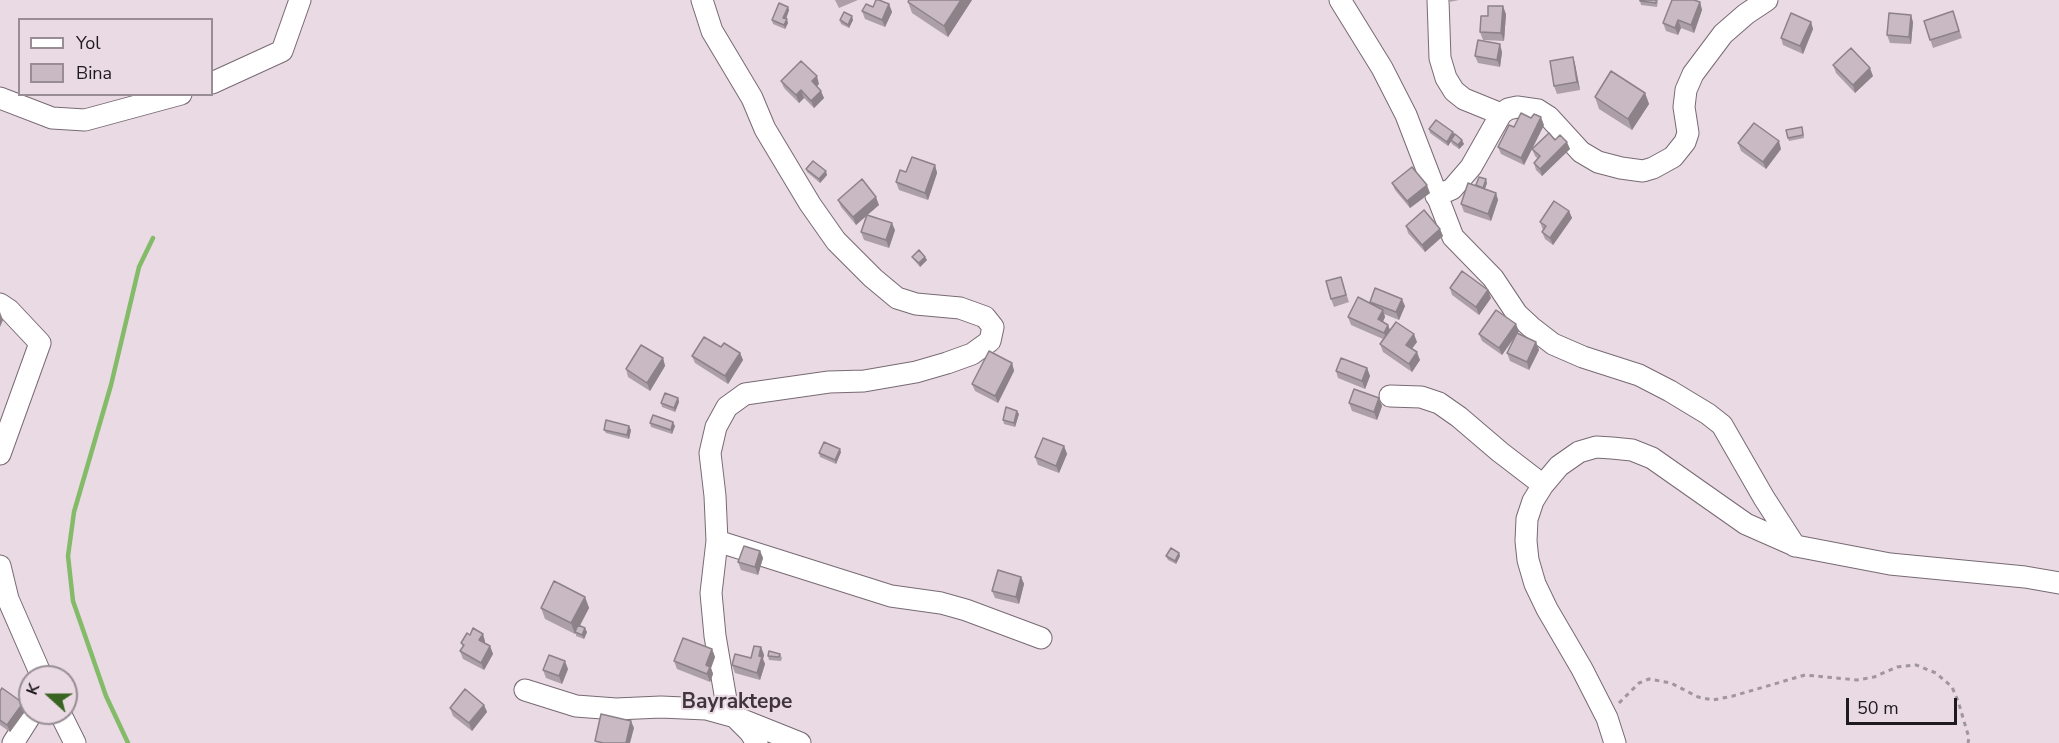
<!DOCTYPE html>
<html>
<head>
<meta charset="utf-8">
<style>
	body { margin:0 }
	#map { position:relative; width:2059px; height:743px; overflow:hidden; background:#e9dae4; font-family:"Nunito Sans",sans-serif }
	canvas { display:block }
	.legend { position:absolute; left:18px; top:18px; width:195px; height:78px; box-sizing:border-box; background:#e9dae4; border:2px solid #988d94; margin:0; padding:8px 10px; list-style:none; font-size:18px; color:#1f1a1d }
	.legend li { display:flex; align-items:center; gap:12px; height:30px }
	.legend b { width:30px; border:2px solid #988d94 }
	.north { position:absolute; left:18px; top:665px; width:60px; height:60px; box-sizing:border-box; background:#e9dae4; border:2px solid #988d94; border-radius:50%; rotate:291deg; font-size:16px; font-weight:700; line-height:24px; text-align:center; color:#1f1a1d }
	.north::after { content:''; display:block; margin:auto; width:21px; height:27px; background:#396421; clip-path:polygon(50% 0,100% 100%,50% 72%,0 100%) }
	.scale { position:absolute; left:1846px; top:698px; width:111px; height:27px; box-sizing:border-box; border:3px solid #1f1a1d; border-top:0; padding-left:8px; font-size:18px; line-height:21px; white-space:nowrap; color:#1f1a1d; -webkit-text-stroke:4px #e9dae4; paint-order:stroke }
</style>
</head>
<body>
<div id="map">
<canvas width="2059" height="743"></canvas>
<ul class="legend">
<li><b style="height:8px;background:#fff"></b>Yol</li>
<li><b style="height:16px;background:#c8b9c3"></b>Bina</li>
</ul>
<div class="north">K</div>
<div class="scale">50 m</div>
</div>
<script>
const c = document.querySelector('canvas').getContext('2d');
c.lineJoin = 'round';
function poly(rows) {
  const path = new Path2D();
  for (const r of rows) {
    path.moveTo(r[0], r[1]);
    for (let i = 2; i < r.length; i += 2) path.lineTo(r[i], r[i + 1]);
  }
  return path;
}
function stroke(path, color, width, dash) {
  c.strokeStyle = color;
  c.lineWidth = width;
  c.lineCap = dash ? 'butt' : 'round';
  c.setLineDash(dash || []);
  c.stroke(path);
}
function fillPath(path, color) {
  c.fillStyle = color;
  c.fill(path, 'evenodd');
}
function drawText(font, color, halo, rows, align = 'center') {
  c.font = font + ' "Nunito Sans",sans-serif';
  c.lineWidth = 4.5;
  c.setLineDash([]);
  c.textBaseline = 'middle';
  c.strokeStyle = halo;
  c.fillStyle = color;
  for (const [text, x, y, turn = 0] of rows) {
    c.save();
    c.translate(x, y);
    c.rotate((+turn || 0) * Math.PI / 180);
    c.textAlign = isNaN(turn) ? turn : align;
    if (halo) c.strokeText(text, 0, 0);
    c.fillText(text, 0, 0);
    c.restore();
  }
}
stroke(poly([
	[128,743,106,696,73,601,68,556,74,512,111,385,139,267,153,238]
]), '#84bb69', 4.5);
const minor = poly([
	[702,0,712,31,752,98,765,129,810,204,836,241,873,278,897,298,916,304,960,308,985,317,993,327,990,341,972,354,947,363,916,372,864,381,829,382,745,394,727,407,716,427,710,453,715,496,717,541,711,593,715,636,726,700,735,717,750,732,757,743],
	[1340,0,1382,68,1406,115,1453,237,1493,278,1517,314,1531,327,1553,344,1583,357,1639,375,1670,391,1708,414,1722,425,1764,498,1795,546],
	[1438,0,1440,58,1446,78,1454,91,1464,99,1501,114],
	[212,83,282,51,300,0],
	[0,98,52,118,85,120,181,94],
	[1436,196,1452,189,1471,167,1501,114,1508,109,1517,107,1538,110,1549,117,1581,152,1598,162,1621,168,1643,171,1653,168,1673,157,1685,142,1688,133,1684,107,1686,90,1693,74,1723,34,1746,14,1767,0],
	[0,304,9,310,40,343,0,454],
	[1390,396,1421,397,1439,403,1459,417,1500,452,1543,485],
	[717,541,891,596,941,603,966,610,1041,638],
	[0,566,8,599,42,677],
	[525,690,576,706,616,709,661,707,706,709,735,717,800,743],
	[60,713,75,743],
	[13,743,32,713],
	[1615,743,1607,718,1582,669,1547,609,1535,584,1528,560,1526,541,1527,519,1533,501,1543,485,1559,466,1579,452,1596,447,1612,448,1632,450,1652,458,1746,524,1796,546,1890,564,2025,577,2059,583]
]);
stroke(minor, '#786a73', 23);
stroke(poly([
	[1619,703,1639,683,1649,679,1671,683,1698,697,1713,700,1733,696,1805,675,1857,680,1874,677,1897,667,1916,665,1936,673,1952,687,1958,701,1969,738,1968,743]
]), '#a1969d', 3, [4.5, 4.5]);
stroke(minor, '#fff', 21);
fillPath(poly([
	[835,0,858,0,839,8],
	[909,0,972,0,948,37,912,13,908,2],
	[1448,0,1459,0,1449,2],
	[1640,0,1658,0,1657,7,1641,5],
	[1700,2,1702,10,1694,33,1681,28,1678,35,1666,31,1663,23],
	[889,4,892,12,885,27,865,19,862,11,873,7],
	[788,7,789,10,786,19,788,23,785,29,773,24,772,20],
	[1953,11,1962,38,1933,48,1924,21],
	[1506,14,1504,41,1483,40,1480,32,1488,16],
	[840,20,853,20,849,28,841,24],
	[1811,22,1813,29,1803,54,1783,45,1781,38],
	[1913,22,1911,44,1890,43,1887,35],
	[1502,52,1500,67,1478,63,1475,56],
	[1573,57,1575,64,1580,90,1557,94,1554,86],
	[1833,65,1873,76,1855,93,1836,73],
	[781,81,819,84,817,86,824,98,814,108,804,98,799,103,784,88],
	[1645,93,1649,104,1632,130,1599,109,1595,97],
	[1544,125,1524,165,1501,154,1498,147],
	[1429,129,1453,132,1454,135,1464,144,1459,149,1452,144,1451,141,1448,146,1430,133],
	[1803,131,1804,138,1789,141,1788,138],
	[1555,140,1570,149,1542,176,1536,170,1534,163,1538,159,1535,156,1532,149],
	[1738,143,1781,149,1766,169,1741,151],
	[935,165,937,173,928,200,899,190,896,182,906,172],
	[806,169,827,175,820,183,807,172],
	[1392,183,1430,193,1410,208,1395,190],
	[1487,183,1485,189,1496,193,1498,200,1491,221,1464,212,1461,204,1476,186],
	[838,200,879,205,867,215,895,230,889,248,864,240,861,232,866,216,856,225,841,207],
	[1569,211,1572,218,1553,245,1545,239,1542,232,1543,230,1540,222],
	[1406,226,1440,229,1443,236,1425,252,1408,233],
	[912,257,925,257,927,260,920,267,914,260],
	[1343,284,1349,302,1334,307,1331,299],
	[1450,288,1491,298,1479,315,1452,295],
	[1370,302,1405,306,1399,320,1384,314,1385,317,1383,322,1388,325,1390,330,1417,342,1412,349,1420,360,1412,372,1383,352,1380,344,1383,339,1351,325,1348,317,1370,304],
	[1519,331,1517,334,1536,342,1539,350,1529,370,1510,361,1507,353,1515,336,1502,355,1482,341,1479,334],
	[740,353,743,360,728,384,695,363,692,356],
	[663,358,665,366,650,391,628,377,626,369],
	[1012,363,1014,371,998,403,975,391,972,384],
	[1367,368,1370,376,1365,389,1338,378,1336,371],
	[678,398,679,402,675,412,662,407,661,403],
	[1379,398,1382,406,1377,420,1352,411,1349,403],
	[1019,414,1015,427,1004,424,1003,420],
	[650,423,675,426,672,434,651,427],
	[604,430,631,430,629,439,606,433],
	[1064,446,1067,454,1059,473,1038,465,1035,457],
	[841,452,836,464,820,457,819,453],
	[760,551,763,558,758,575,741,570,738,562],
	[1179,553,1180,556,1176,564,1168,560,1166,556],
	[1021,577,1024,584,1019,604,995,598,992,591],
	[585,597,589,608,580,626,587,632,584,639,576,636,576,634,575,634,545,619,541,608],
	[485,641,484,643,490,646,493,654,484,670,463,659,460,651,463,647,461,643],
	[761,647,764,655,763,659,765,664,760,680,735,673,732,665,751,658],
	[712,649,715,657,711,668,713,674,710,682,677,669,674,661],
	[780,654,782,658,781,661,769,660,768,656],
	[568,669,562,684,546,678,543,670],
	[0,691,23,703,26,710,10,732,0,725],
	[484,705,487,712,472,731,453,716,450,708]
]), '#ac9fa8');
fillPath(poly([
	[961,0,972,0,948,37,944,26],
	[1700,2,1702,10,1694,33,1691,25],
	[889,4,892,12,885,27,882,20],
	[1503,6,1506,14,1504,41,1501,33],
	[788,7,789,10,785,22,783,18],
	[1911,15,1913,22,1911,44,1909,37],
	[852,16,853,20,849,28,848,25],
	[787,19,788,23,785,29,784,25],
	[1678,20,1681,28,1678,35,1675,28],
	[1811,22,1813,29,1803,54,1800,46],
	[1500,44,1502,52,1500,67,1497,60],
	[1573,57,1575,64,1580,90,1577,82],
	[1870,68,1873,76,1855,93,1853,85],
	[817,76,819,84,814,89,812,81],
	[801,90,804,98,799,103,796,95],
	[821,91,824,98,814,108,811,101],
	[1645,93,1649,104,1632,130,1628,119],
	[1541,117,1544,125,1524,165,1521,158],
	[1453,132,1455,136,1448,146,1447,142],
	[1462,140,1464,144,1459,149,1458,145],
	[1779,141,1781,149,1766,169,1763,162],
	[1567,142,1570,149,1542,176,1540,169],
	[935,165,937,173,928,200,925,193],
	[826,171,827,175,820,183,819,179],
	[1486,179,1487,183,1484,191,1483,188],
	[1427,185,1430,193,1410,208,1407,201],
	[1496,193,1498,200,1491,221,1488,214],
	[876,197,879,205,856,225,853,217],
	[1569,211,1572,218,1553,245,1550,238],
	[892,223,895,230,889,248,886,240],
	[1440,229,1443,236,1425,252,1422,245],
	[925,257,927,260,920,267,919,263],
	[1488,290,1491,298,1479,315,1476,307],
	[1402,299,1405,306,1399,320,1396,312],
	[1383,310,1385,317,1380,327,1378,319],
	[0,312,3,320,0,327],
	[1516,324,1519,331,1502,355,1499,348],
	[1388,325,1391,333,1387,341,1384,333],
	[1414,334,1417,342,1409,352,1406,345],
	[1536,342,1539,350,1529,370,1527,362],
	[1417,352,1420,360,1412,372,1409,364],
	[740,353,743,360,728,384,725,376],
	[663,358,665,366,650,391,647,383],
	[1012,363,1014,371,998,403,995,396],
	[1367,368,1370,376,1365,389,1362,381],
	[678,398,679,402,675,412,674,408],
	[1379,398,1382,406,1377,420,1374,412],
	[1017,411,1019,414,1015,427,1014,423],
	[673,422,675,426,672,434,671,430],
	[629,426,631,430,629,439,627,435],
	[1064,446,1067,454,1059,473,1056,466],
	[840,449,841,452,836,464,835,460],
	[760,551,763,558,758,575,755,567],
	[1179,553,1180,556,1176,564,1175,561],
	[1021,577,1024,584,1019,604,1016,597],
	[585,597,589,608,576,632,575,632,575,634,571,623],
	[585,628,587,632,584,639,582,635],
	[483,634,485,641,482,648,479,640],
	[490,646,493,654,484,670,481,663],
	[761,647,764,655,763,659,765,664,760,680,757,673,759,656],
	[712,649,715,657,711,668,713,674,710,682,707,674,706,665],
	[565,661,568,669,562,684,559,676],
	[23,703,26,710,10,732,7,725],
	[484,705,487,712,472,731,469,723],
	[631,721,634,728,630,743,626,743]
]), '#8c8288');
const building = poly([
	[876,0,879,0,889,4,882,20,862,11,866,4,873,7,876,0],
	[909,0,961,0,944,26,908,2,909,0],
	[1640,0,1656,0,1656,3,1640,1,1640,0],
	[1672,0,1694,0,1700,2,1691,25,1678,20,1675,28,1663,23,1672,0],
	[779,3,788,7,783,18,787,19,784,25,772,20,779,3],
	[1488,6,1503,6,1501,33,1480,32,1481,16,1488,16,1488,6],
	[1953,11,1959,31,1930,40,1924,21,1953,11],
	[844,12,852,16,848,25,840,20,844,12],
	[1791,13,1811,22,1800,46,1781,38,1791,13],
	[1889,13,1911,15,1909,37,1887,35,1889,13],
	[1478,40,1500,44,1497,60,1475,56,1478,40],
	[1851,48,1870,68,1853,85,1833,65,1851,48],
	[1573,57,1577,82,1554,86,1550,61,1573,57],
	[801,61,817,76,812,81,821,91,811,101,801,90,796,95,781,81,801,61],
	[1611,71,1645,93,1628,119,1595,97,1611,71],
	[1521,113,1531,118,1534,114,1541,117,1521,158,1498,147,1509,125,1514,127,1521,113],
	[1436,120,1453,132,1447,142,1429,129,1436,120],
	[1754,123,1779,141,1763,162,1738,143,1754,123],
	[1802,127,1803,135,1788,138,1786,130,1802,127],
	[1549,133,1555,140,1560,135,1567,142,1540,169,1534,163,1540,156,1532,149,1549,133],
	[1455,134,1462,140,1458,145,1451,140,1455,134],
	[912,157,935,165,925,193,896,182,900,170,906,172,912,157],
	[813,161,826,171,819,179,806,169,813,161],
	[1412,167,1427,185,1407,201,1392,183,1412,167],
	[1479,177,1486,179,1483,188,1476,185,1479,177],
	[862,179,876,197,853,217,838,200,862,179],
	[1468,183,1496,193,1488,214,1461,204,1468,183],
	[1554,201,1569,211,1550,238,1542,232,1546,226,1540,222,1554,201],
	[1424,210,1440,229,1422,245,1406,226,1424,210],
	[867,215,892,223,886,240,861,232,867,215],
	[919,250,925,257,919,263,912,257,919,250],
	[1462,271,1488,290,1476,307,1450,288,1462,271],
	[1341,277,1346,295,1331,299,1326,281,1341,277],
	[1375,288,1402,299,1396,312,1370,302,1375,288],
	[1358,297,1383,310,1378,319,1388,325,1384,333,1348,317,1358,297],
	[1496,310,1516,324,1499,348,1479,334,1496,310],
	[1396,322,1414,334,1406,345,1417,352,1409,364,1380,344,1396,322],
	[1517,333,1536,342,1527,362,1507,353,1517,333],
	[704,337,721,347,724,343,740,353,725,376,692,356,704,337],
	[641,345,663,358,647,383,626,369,641,345],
	[989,351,1012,363,995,396,972,384,989,351],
	[1341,358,1367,368,1362,381,1336,371,1341,358],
	[1354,389,1379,398,1374,412,1349,403,1354,389],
	[665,393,678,398,674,408,661,403,665,393],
	[1006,407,1017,411,1014,423,1003,420,1006,407],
	[653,415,673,422,671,430,650,423,653,415],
	[606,420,629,426,627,435,604,430,606,420],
	[1043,438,1064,446,1056,466,1035,457,1043,438],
	[824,442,840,449,835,460,819,453,824,442],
	[744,546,760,551,755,567,738,562,744,546],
	[1171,548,1179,553,1175,561,1166,556,1171,548],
	[998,570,1021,577,1016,597,992,591,998,570],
	[554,581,585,597,571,623,541,608,554,581],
	[578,625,585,628,582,635,575,632,578,625],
	[473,628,483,634,479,640,490,646,481,663,460,651,464,645,461,643,467,633,470,635,473,628],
	[683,638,712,649,706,665,710,667,707,674,674,661,683,638],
	[754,646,761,647,759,656,762,657,757,673,732,665,735,654,751,658,754,646],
	[769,651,780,654,779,657,768,656,769,651],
	[549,655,565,661,559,676,543,670,549,655],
	[2,688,23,703,7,725,0,720,0,691,2,688],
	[465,689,484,705,469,723,450,708,465,689],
	[601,714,631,721,626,743,603,743,595,741,601,714]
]);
fillPath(building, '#c8b9c3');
stroke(building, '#8c8288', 1.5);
drawText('bold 21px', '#41353d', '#e9dae4', [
	["Bayraktepe",737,703]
]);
</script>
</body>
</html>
